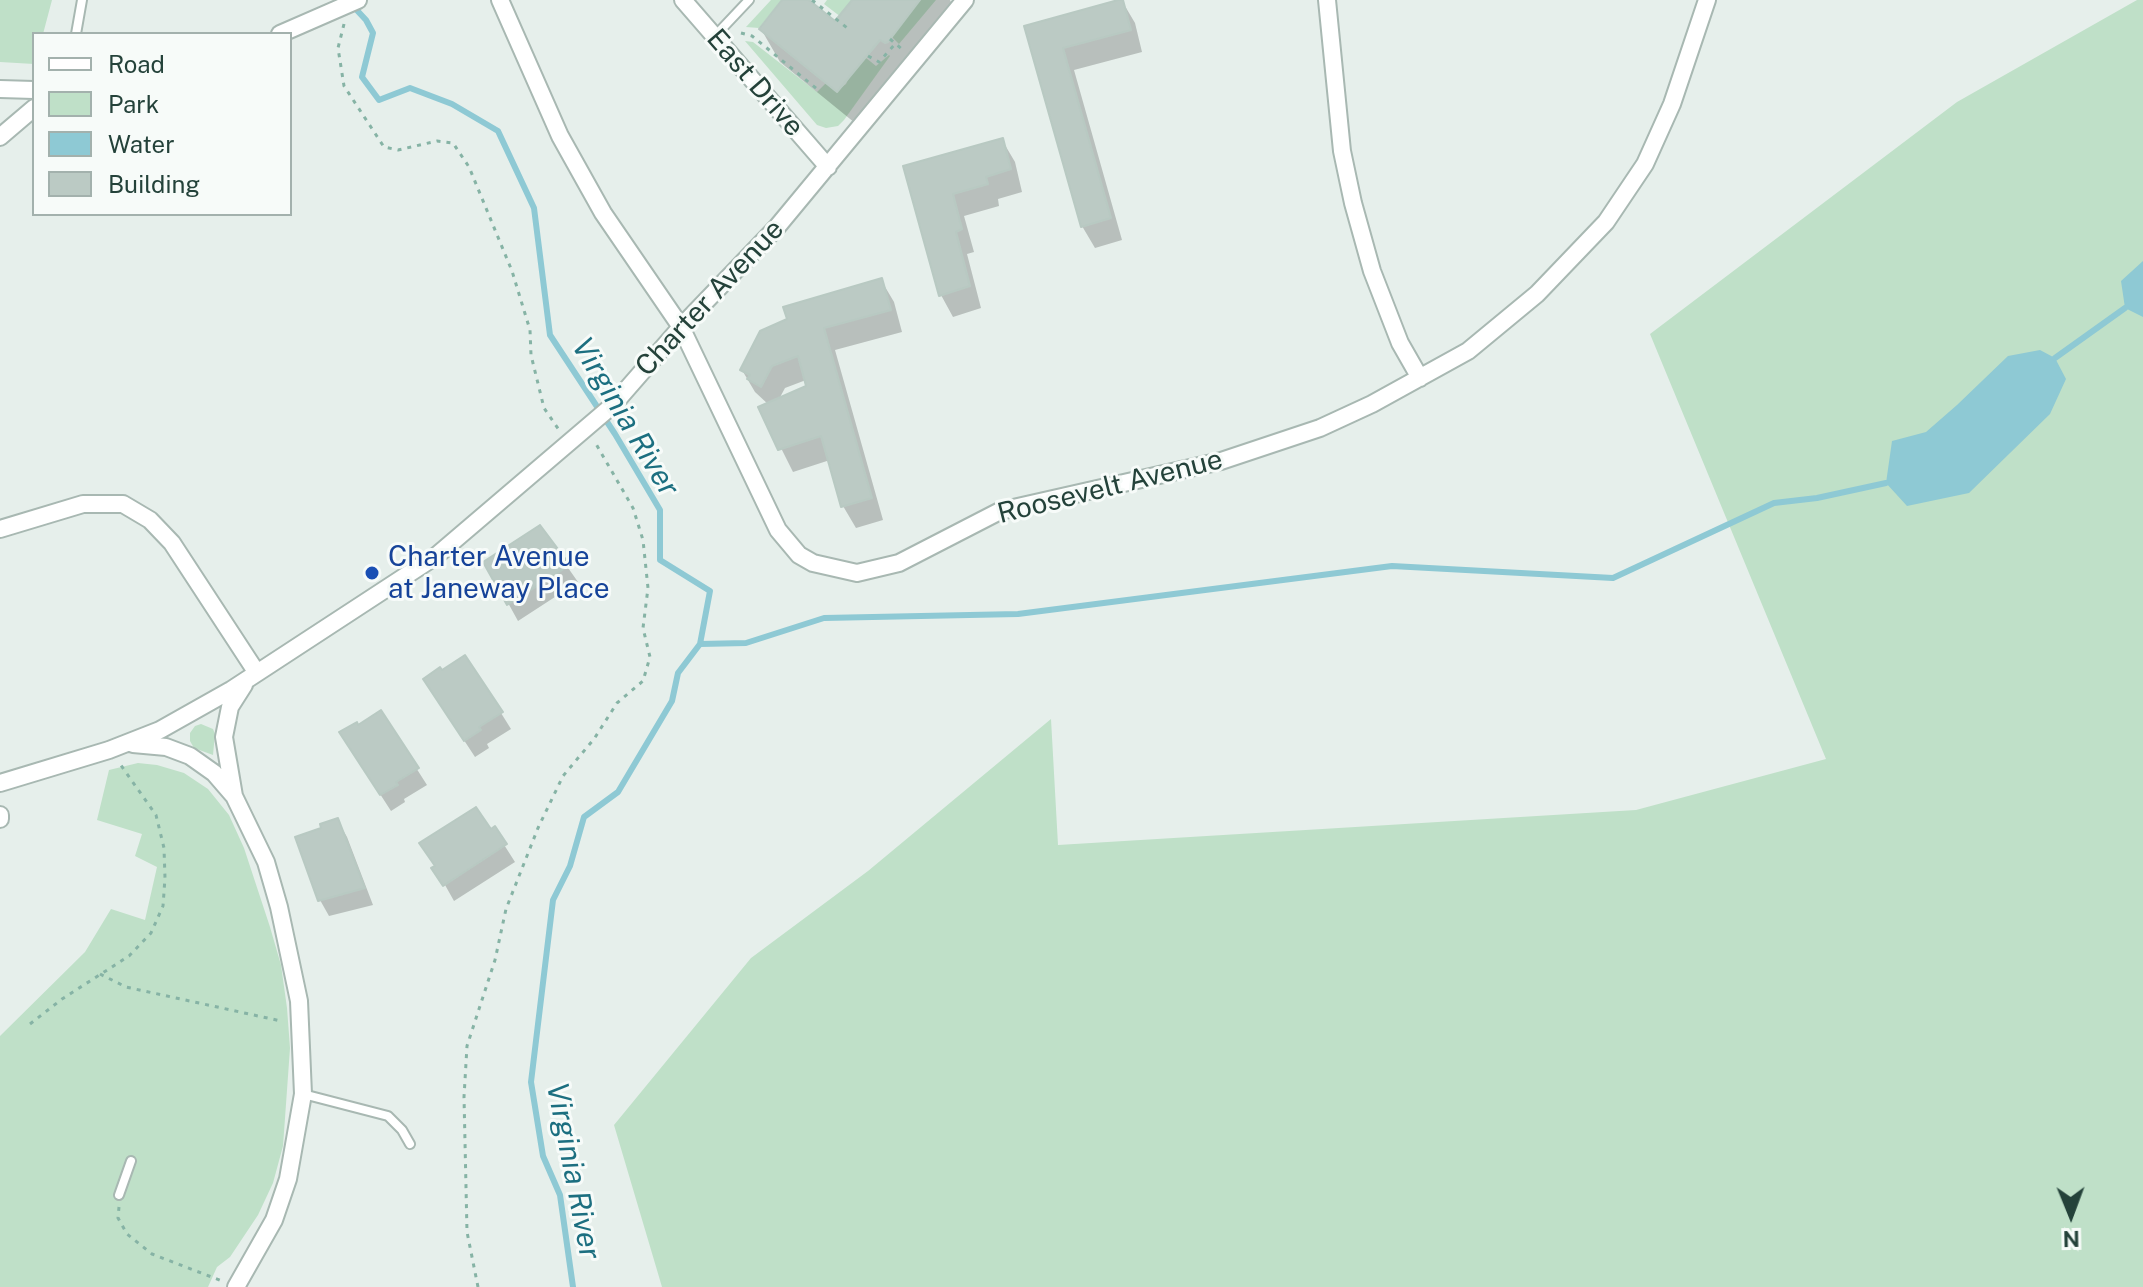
<!DOCTYPE html>
<html>
<head>
<meta charset="utf-8">
<style>
	body { margin:0 }
	#map { position:relative; width:2143px; height:1287px; overflow:hidden; background:#e6efeb; font-family:"Public Sans",sans-serif }
	canvas { display:block }
	.legend { position:absolute; left:32px; top:32px; width:260px; height:184px; box-sizing:border-box; background:#f7fbf9; border:2px solid #a3b1ad; margin:0; padding:10px 14px; list-style:none; font-size:24px; color:#24423a }
	.legend li { display:flex; align-items:center; gap:16px; height:40px }
	.legend b { width:40px; border:2px solid #a3b1ad }
	.north { position:absolute; left:2031px; top:1175px; width:80px; height:80px; -webkit-text-stroke:6px #f7fbf9; paint-order:stroke; rotate:179deg; font-size:22px; font-weight:700; line-height:32px; text-align:center; color:#24423a }
	.north::after { content:''; display:block; margin:auto; width:28px; height:36px; background:#24423a; clip-path:polygon(50% 0,100% 100%,50% 72%,0 100%) }
</style>
</head>
<body>
<div id="map">
<canvas width="2143" height="1287"></canvas>
<ul class="legend">
<li><b style="height:10px;background:#fff"></b>Road</li>
<li><b style="height:22px;background:#bfe0c8"></b>Park</li>
<li><b style="height:22px;background:#8ec9d4"></b>Water</li>
<li><b style="height:22px;background:#bbcac4"></b>Building</li>
</ul>
<div class="north">N</div>
</div>
<script>
const c = document.querySelector('canvas').getContext('2d');
c.lineJoin = 'round';
function fillPath(path, color) {
  c.fillStyle = color;
  c.fill(path, 'evenodd');
}
function poly(rows) {
  const path = new Path2D();
  for (const r of rows) {
    path.moveTo(r[0], r[1]);
    for (let i = 2; i < r.length; i += 2) path.lineTo(r[i], r[i + 1]);
  }
  return path;
}
function stroke(path, color, width, dash) {
  c.strokeStyle = color;
  c.lineWidth = width;
  c.lineCap = dash ? 'butt' : 'round';
  c.setLineDash(dash || []);
  c.stroke(path);
}
function drawText(font, color, halo, rows, align = 'center') {
  c.font = font + ' "Public Sans",sans-serif';
  c.lineWidth = 6;
  c.setLineDash([]);
  c.textBaseline = 'middle';
  c.strokeStyle = halo;
  c.fillStyle = color;
  for (const [text, x, y, turn = 0] of rows) {
    c.save();
    c.translate(x, y);
    c.rotate((+turn || 0) * Math.PI / 180);
    c.textAlign = isNaN(turn) ? turn : align;
    if (halo) c.strokeText(text, 0, 0);
    c.fillText(text, 0, 0);
    c.restore();
  }
}
fillPath(poly([
	[0,0,52,0,43,34,34,34,34,64,0,62],
	[771,0,782,0,759,28,746,27],
	[827,0,854,0,847,6,854,27,824,4],
	[920,0,936,0,899,44,891,36],
	[2137,0,2143,0,2143,1287,662,1287,614,1125,751,958,868,871,1051,719,1058,845,1636,810,1826,759,1650,334,1957,102],
	[745,41,753,42,817,92,826,83,837,91,846,84,860,53,876,66,889,55,890,56,844,120,838,126,826,128,817,125],
	[201,724,213,729,215,734,213,755,194,748,190,741,190,733,195,726],
	[138,763,157,765,184,773,208,789,229,815,244,848,270,927,281,965,287,1008,290,1048,283,1146,273,1183,258,1215,230,1257,217,1267,208,1287,0,1287,0,1036,85,952,111,909,145,920,157,867,135,856,142,834,97,820,109,770]
]), '#bfe0c8');
fillPath(poly([
	[2143,261,2143,317,2125,308,2121,281],
	[2040,350,2055,358,2066,379,2050,414,1969,493,1907,506,1886,483,1892,441,1926,432,1957,405,2008,356]
]), '#8ec9d4');
fillPath(poly([
	[785,0,805,0,835,24,854,0,950,0,953,7,855,123,780,62,761,29],
	[1122,1,1135,23,1142,52,1074,70,1122,240,1095,248,1082,226,1027,28],
	[1002,140,1015,162,1022,192,998,199,999,206,964,216,974,252,967,254,981,308,953,317,941,295,905,167],
	[881,280,894,302,902,332,835,350,883,520,856,528,843,506,830,460,793,472,761,408,769,405,755,392,742,370],
	[806,380,808,388,778,401,785,388],
	[540,528,578,582,518,621,486,563],
	[435,696,501,713,511,729,487,744,489,748,475,757],
	[381,713,427,785,404,799,405,802,391,811,351,749],
	[337,820,347,837,373,905,329,916,320,900,324,829],
	[494,829,515,862,454,901,422,844]
]), '#0003');
stroke(poly([
	[352,5,366,20,373,33,362,77,379,100,410,88,452,104,498,131,534,208,550,335,615,434,660,510,660,560,710,591,700,644,678,673,672,701,618,792,584,817,570,866,553,900,531,1082,543,1156,560,1195,573,1287],
	[2055,358,2125,308],
	[700,644,746,643,824,618,1018,614,1392,566,1613,578,1774,503,1817,498,1886,483]
]), '#8ec9d4', 6);
const building = poly([
	[782,0,809,0,835,21,852,0,920,0,888,42,885,43,880,40,837,92,759,29,782,0],
	[1118,0,1123,0,1131,30,1063,48,1111,218,1081,227,1024,26,1118,0],
	[1003,138,1011,169,986,177,988,184,953,194,962,229,956,232,970,286,939,296,903,166,1003,138],
	[882,278,891,310,824,328,872,498,841,507,821,436,778,450,758,407,806,386,798,356,772,366,761,387,747,379,750,375,740,370,760,331,787,319,783,307,882,278],
	[540,525,570,565,507,605,483,562,540,525],
	[465,655,503,712,479,727,481,730,464,741,423,679,440,667,442,670,465,655],
	[381,710,419,768,396,782,398,785,380,795,339,732,357,722,358,725,381,710],
	[476,807,491,829,495,826,507,844,443,886,431,868,435,866,419,843,476,807],
	[338,818,365,888,318,901,295,837,321,828,320,824,338,818]
]);
fillPath(building, '#bbcac4');
stroke(building, '#b8c9c2', 2);
const lane = poly([
	[76,34,82,0],
	[715,36,749,0],
	[303,1094,388,1116,402,1130,410,1144],
	[119,1195,131,1161]
]);
const street = poly([
	[500,0,560,136,603,213,681,327,778,530,799,555,813,563,857,573,899,563,1000,511,1221,461,1320,428,1372,404,1468,351,1537,294,1606,222,1645,164,1672,104,1707,0],
	[683,0,828,167],
	[1327,0,1342,151,1353,203,1372,271,1400,343,1420,378],
	[280,34,358,0],
	[0,89,34,90],
	[0,137,34,108],
	[0,529,83,504,123,504,150,520,172,543,257,673],
	[133,744,166,747,190,756,214,773,233,795],
	[0,783,109,750,160,730,231,690,436,556,613,405,681,327,777,227,965,0],
	[0,815,0,819],
	[236,1287,274,1220,288,1179,303,1094,299,1001,279,907,266,862,234,796,224,737,230,707,244,685]
]);
stroke(lane, '#a8b8b2', 12);
stroke(street, '#a8b8b2', 20);
stroke(poly([
	[812,0,851,31],
	[344,24,338,48,344,86,384,147,398,150,437,141,453,143,469,167,512,271,530,330,531,355,544,408,559,430],
	[741,33,752,36,817,89],
	[890,39,903,50],
	[868,56,879,62,895,44],
	[100,974,126,987,281,1021],
	[30,1024,62,999,129,956,151,933,163,906,165,878,164,848,156,815,120,764],
	[119,1207,118,1218,127,1234,152,1254,222,1281],
	[478,1287,467,1232,464,1097,467,1046,495,960,506,909,538,828,563,776,594,739,617,703,643,681,650,657,643,628,648,588,643,540,633,508,596,444]
]), '#86b3a5', 3, [4, 6]);
stroke(lane, '#fff', 8);
stroke(street, '#fff', 16);
for (const [x, y, r, color] of [
	[372,573,8,"#1a4fb4"]
]) {
  const dot = new Path2D();
  dot.arc(x, y, r, 0, 2 * Math.PI);
  c.fillStyle = color;
  c.fill(dot);
  stroke(dot, '#f7fbf9', 3);
}
drawText('28px', '#24423a', '#f7fbf9', [
	["East Drive",755,83,49],
	["Charter Avenue",710,298,-47],
	["Roosevelt Avenue",1110,487,-14]
]);
drawText('28px', '#164399', '#f7fbf9', [
	["Charter Avenue",388,557],
	["at Janeway Place",388,589]
], 'left');
drawText('italic 30px', '#1c6f80', '#f7fbf9', [
	["Virginia River",625,417,59],
	["Virginia River",573,1171,79]
]);
</script>
</body>
</html>
